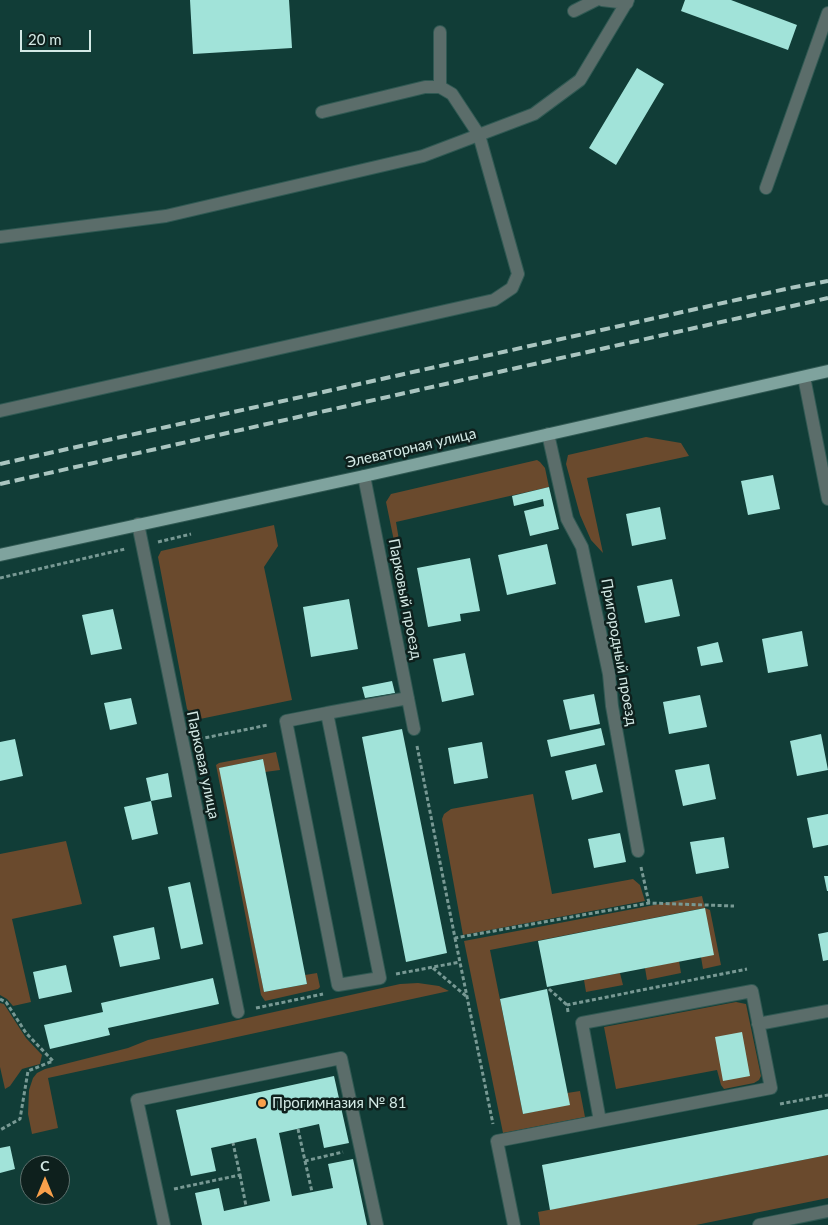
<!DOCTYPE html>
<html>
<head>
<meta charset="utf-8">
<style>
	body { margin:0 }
	#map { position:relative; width:828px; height:1225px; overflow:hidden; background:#113d37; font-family:Lato,sans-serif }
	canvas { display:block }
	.north { position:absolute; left:20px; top:1155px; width:50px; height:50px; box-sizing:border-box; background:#0e201d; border:1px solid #5d706d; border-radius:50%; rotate:0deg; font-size:14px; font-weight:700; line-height:20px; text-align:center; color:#d3e9e5 }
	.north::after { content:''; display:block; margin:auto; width:18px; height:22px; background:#f8a04b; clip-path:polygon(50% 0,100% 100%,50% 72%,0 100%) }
	.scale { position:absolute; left:20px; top:30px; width:71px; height:22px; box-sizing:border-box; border:2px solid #d3e9e5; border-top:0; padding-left:6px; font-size:15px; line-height:18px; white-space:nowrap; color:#d3e9e5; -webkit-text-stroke:4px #0e201d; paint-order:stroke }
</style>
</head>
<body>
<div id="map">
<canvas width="828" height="1225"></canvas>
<div class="north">С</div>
<div class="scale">20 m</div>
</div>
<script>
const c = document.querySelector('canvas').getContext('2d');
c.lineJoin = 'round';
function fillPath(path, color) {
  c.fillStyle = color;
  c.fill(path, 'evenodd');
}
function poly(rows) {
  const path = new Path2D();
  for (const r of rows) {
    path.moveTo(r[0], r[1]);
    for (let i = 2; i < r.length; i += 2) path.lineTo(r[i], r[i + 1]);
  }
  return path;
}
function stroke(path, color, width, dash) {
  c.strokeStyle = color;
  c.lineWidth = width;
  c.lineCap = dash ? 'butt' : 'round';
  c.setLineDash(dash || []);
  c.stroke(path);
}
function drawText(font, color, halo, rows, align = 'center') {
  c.font = font + ' Lato,sans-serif';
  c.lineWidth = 5;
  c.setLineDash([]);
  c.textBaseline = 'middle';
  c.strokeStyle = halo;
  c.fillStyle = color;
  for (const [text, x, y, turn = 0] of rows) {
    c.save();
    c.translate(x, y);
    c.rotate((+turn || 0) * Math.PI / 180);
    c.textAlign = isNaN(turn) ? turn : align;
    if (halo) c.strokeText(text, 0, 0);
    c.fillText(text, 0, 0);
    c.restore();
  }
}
fillPath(poly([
	[646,437,681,443,689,456,587,478,603,553,591,540,580,515,566,464,568,455],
	[537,460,540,462,545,468,549,487,396,522,399,540,394,541,386,502,391,494],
	[274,525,278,546,264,567,292,700,200,719,194,717,187,709,158,557,161,551],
	[276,752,280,770,265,772,262,759,220,768,264,992,307,984,305,975,317,973,320,987,318,989,265,1001,261,995,216,765,219,763],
	[533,794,552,894,633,879,640,885,645,901,463,935,442,819,444,814,451,809],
	[66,841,82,904,12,919,31,1002,13,1006,7,999,0,995,0,854],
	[702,896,705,908,710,910,721,965,703,969,701,957,704,908,490,950,523,1114,546,1109,567,1093,580,1091,585,1117,503,1133,464,941],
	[679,961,681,973,647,980,645,968],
	[620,973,623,985,586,992,584,980],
	[418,983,439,986,449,991,48,1078,58,1128,32,1134,28,1114,29,1090,33,1078,37,1073,45,1069,128,1048,148,1040,400,984],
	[736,1002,746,1004,761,1076,759,1080,754,1083,724,1089,721,1085,717,1070,616,1089,604,1027],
	[0,1003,4,1004,26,1038,42,1055,40,1064,22,1069,10,1086,5,1089,0,1067],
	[828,1155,828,1198,696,1225,540,1225,538,1212]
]), '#6a4a2d');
fillPath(poly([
	[190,0,289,0,292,48,193,54],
	[685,0,731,0,797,25,788,50,681,11],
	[637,68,664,84,616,165,589,148],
	[773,475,780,509,748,515,741,481],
	[549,487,559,529,530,536,524,511,544,506,543,499,514,506,512,496],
	[660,507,666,539,632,546,626,514],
	[547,544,556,584,507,595,498,555],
	[470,558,480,611,460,614,461,621,428,627,417,568],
	[672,579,680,616,645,623,637,586],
	[349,599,358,649,311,657,303,607],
	[113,609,122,649,91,655,82,615],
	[802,631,808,666,768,673,762,639],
	[718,642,723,662,701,666,697,647],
	[465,653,474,695,442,702,433,659],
	[392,681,395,693,365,698,362,687],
	[594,694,600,724,570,730,563,700],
	[700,695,707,727,669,734,663,702],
	[131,698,137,724,110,730,104,703],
	[601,728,605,745,551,757,547,740],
	[402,729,447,953,406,962,362,737],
	[821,734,828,770,797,776,790,741],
	[15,739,23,776,0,781,0,742],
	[482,742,488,778,454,784,448,748],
	[263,759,307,984,264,992,219,768],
	[596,764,603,792,572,800,565,771],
	[709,764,716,799,683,806,675,770],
	[168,773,172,797,151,801,146,778],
	[151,801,158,834,132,840,124,807],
	[828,814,828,845,813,848,807,818],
	[620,833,626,862,594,868,588,839],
	[724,837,729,868,696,874,690,842],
	[824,876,828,876,828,891,827,891],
	[190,882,203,944,181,949,168,887],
	[705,908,714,955,547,987,538,941],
	[154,927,160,959,120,967,113,936],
	[828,932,828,960,823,961,818,934],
	[66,965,72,992,39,999,33,972],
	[213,978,219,1004,108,1028,110,1035,50,1049,44,1025,103,1012,101,1003],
	[547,989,570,1105,523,1114,500,999],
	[742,1032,750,1076,723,1081,715,1037],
	[334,1076,349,1143,324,1148,319,1124,279,1133,292,1196,333,1188,328,1164,353,1159,367,1225,202,1225,195,1193,219,1188,224,1211,270,1201,256,1138,211,1148,216,1171,191,1176,176,1110],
	[828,1109,828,1155,550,1210,542,1165],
	[10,1146,15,1169,0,1173,0,1148]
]), '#a1e3d9');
const minor = poly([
	[602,0,627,3],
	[574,11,596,0],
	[440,87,440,32],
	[766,188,828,13],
	[0,237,166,216,423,156,534,114,580,80,628,0],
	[804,377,828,499],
	[0,411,494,300,512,288,518,274,479,135,452,94,440,87,425,87,322,112],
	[548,434,567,519,582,547,609,674,612,706,638,851],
	[364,476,414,729],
	[138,524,238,1012],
	[327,713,380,978,338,985,286,721,327,713],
	[327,713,408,698],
	[752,991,771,1088,600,1121,582,1023,752,991],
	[758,1024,828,1011],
	[164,1225,137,1100,341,1058,377,1225],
	[514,1225,497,1141,600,1121],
	[759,1225,828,1211]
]);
const major = poly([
	[0,555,364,476,828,371]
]);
stroke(minor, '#305953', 14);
stroke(major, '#305953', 14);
stroke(poly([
	[158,542,191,534],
	[0,578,125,549],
	[199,739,268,725],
	[417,746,455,938,649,903,734,906],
	[641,867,649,903],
	[455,938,493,1124],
	[433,968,466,996],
	[396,974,460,962],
	[549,989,567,1005],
	[0,999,6,1002,26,1033,53,1061,28,1071,20,1119,0,1130],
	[256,1008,323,994],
	[568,1012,567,1005,747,969],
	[780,1104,828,1095],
	[298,1129,305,1161,343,1152],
	[305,1161,312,1192],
	[240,1175,246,1206],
	[174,1189,240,1175,233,1143]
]), '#789994', 3, [4, 2.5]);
stroke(minor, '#5b6d6a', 12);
stroke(major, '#7fa39e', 12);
stroke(poly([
	[0,464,790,288,828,281],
	[0,484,828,298]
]), '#aac5c0', 4, [10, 5]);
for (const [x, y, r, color] of [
	[262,1103,5,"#f8a04b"]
]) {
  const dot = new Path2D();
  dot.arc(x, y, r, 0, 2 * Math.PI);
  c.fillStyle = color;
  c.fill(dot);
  stroke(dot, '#0e201d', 2);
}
drawText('15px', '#d3e9e5', '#0e201d', [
	["Элеваторная улица",411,448,-13],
	["Парковый проезд",405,599,79],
	["Пригородный проезд",619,652,80],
	["Парковая улица",203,765,78]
]);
drawText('15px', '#d3e9e5', '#0e201d', [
	["Прогимназия № 81",272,1103]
], 'left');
</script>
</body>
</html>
